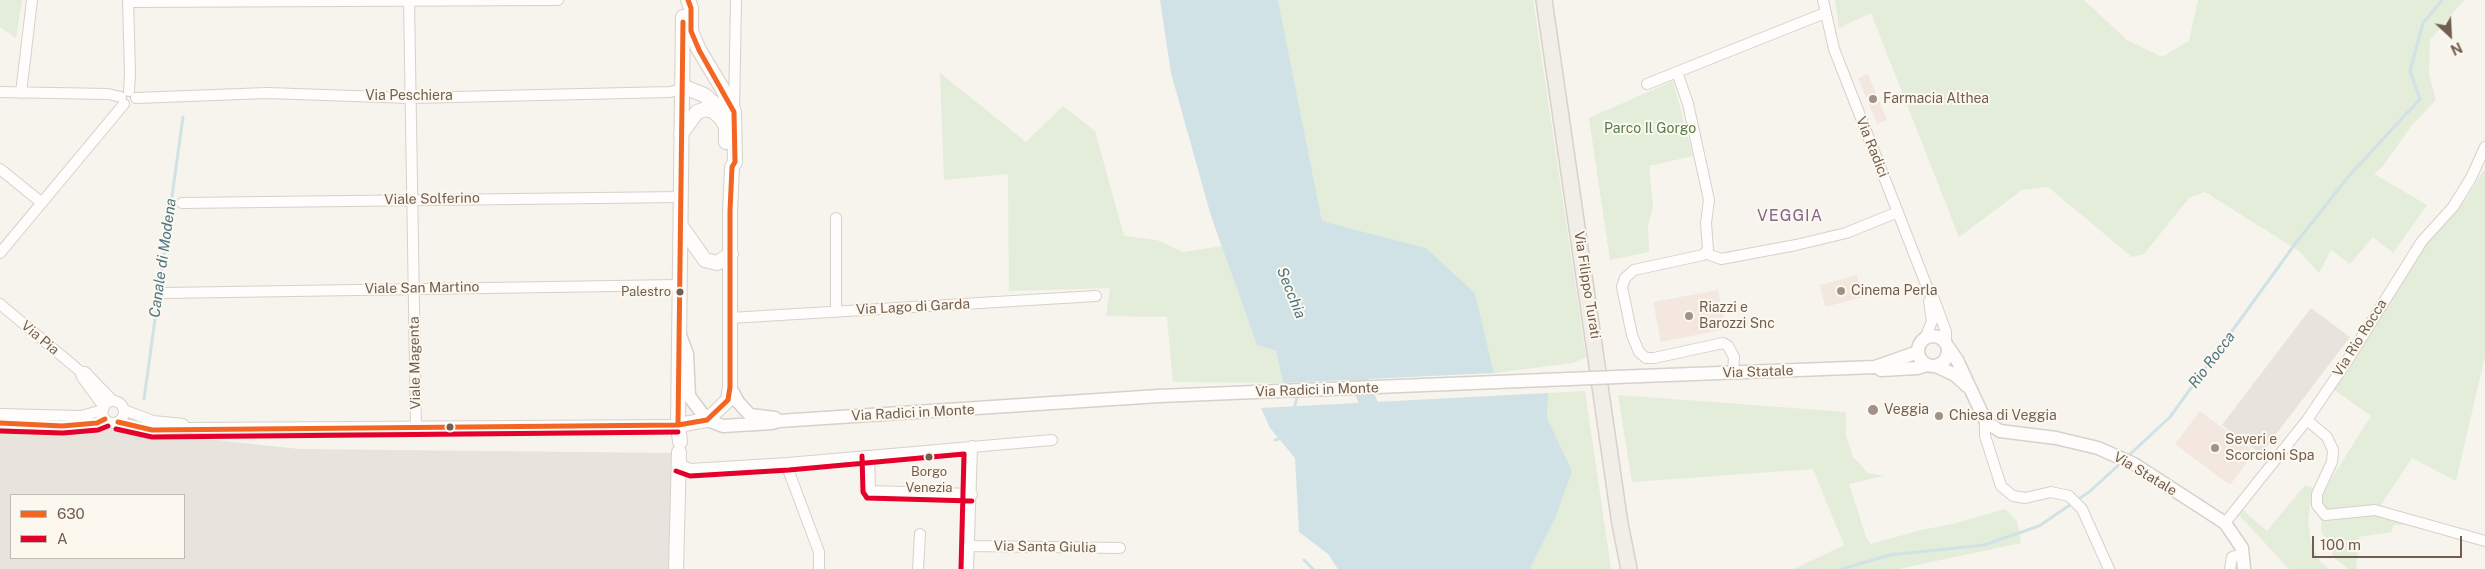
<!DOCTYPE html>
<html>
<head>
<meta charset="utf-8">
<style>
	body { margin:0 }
	#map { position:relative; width:2485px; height:569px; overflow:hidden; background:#f6f4ed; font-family:"Public Sans",sans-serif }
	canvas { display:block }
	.legend { position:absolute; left:10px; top:494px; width:175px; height:65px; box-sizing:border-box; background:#fdf8ef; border:1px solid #c5baaf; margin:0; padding:6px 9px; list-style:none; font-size:15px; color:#725e4f }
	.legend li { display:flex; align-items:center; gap:10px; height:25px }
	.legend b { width:25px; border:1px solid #c5baaf }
	.north { position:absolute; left:2425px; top:10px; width:50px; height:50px; -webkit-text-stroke:4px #fdf8ef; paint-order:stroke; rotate:155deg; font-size:14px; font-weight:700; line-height:20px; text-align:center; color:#725e4f }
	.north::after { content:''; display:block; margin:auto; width:18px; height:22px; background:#725e4f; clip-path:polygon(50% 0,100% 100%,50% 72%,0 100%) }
	.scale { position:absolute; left:2312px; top:536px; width:150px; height:22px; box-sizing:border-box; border:2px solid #725e4f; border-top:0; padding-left:6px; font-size:15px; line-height:18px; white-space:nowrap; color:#725e4f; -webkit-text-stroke:4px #fdf8ef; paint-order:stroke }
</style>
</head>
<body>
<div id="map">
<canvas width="2485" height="569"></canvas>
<ul class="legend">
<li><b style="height:6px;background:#f26522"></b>630</li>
<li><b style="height:6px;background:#e4002b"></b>A</li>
</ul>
<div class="north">N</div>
<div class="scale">100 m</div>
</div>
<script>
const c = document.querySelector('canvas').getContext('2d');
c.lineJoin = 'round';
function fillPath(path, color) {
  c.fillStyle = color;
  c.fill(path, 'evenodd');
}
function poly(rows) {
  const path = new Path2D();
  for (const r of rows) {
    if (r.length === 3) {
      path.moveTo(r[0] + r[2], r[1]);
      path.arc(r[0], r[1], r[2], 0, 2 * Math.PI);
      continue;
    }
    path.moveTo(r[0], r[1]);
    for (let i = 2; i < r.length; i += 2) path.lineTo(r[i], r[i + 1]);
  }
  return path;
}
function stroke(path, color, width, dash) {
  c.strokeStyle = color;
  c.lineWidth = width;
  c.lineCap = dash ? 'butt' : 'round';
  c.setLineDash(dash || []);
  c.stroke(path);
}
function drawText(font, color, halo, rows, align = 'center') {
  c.font = font + ' "Public Sans",sans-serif';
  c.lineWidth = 4;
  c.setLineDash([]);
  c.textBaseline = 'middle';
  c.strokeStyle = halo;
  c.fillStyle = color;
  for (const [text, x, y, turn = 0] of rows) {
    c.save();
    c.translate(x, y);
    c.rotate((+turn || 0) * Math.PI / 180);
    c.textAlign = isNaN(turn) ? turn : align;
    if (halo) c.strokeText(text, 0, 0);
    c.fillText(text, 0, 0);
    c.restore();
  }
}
fillPath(poly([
	[1868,74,1887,120,1877,124,1858,78],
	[1857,275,1863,297,1825,307,1820,285],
	[1718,290,1726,329,1661,342,1653,302],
	[2200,411,2255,452,2230,485,2175,444]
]), '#f3e7df');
fillPath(poly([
	[2311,308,2350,337,2261,454,2222,425],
	[0,422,71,425,300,449,674,453,675,569,0,569],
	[11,495,184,495,184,558,11,558]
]), '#e8e4dd');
fillPath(poly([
	[0,0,22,0,16,38,0,27],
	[1278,0,1533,0,1586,357,1573,363,1494,373,1475,293,1426,248,1322,221],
	[1835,0,2084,0,2127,40,2162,57,2189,41,2198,0,2464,0,2430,40,2429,75,2436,100,2412,125,2382,167,2374,174,2427,205,2393,253,2373,237,2350,264,2331,250,2319,273,2299,251,2205,192,2189,198,2144,254,2132,257,2048,187,2022,190,1959,237,1871,13,1839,28],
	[940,73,1026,142,1063,106,1095,131,1124,236,1157,240,1183,252,1222,246,1257,345,1276,351,1283,383,1173,382,1167,317,1106,316,1110,288,1009,291,1008,174,944,180],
	[1673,81,1693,156,1649,166,1653,206,1648,226,1649,252,1610,260,1589,118],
	[2483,171,2485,171,2485,356,2456,481,2412,458,2380,506,2405,525,2393,525,2392,532,2359,537,2356,569,2349,569,2334,558,2321,530,2323,492,2371,416,2333,389,2426,244,2467,198],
	[1585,391,1611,569,1530,569,1555,519,1571,471,1547,418,1548,393],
	[1618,395,1846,412,1846,436,1853,457,1868,473,1884,476,1849,484,1866,537,1871,544,1921,530,1953,524,2005,509,2017,521,2021,543,1898,569,1794,569,1844,545,1813,469,1632,482],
	[2305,485,2313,488,2308,521,2311,544,2320,561,2329,569,2289,569,2239,515,2243,510,2267,531]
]), '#e3edd9');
fillPath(poly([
	[1160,0,1278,0,1322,221,1426,248,1475,293,1494,373,1283,383,1276,351,1257,345,1211,216,1171,73],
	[1548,393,1547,418,1572,471,1555,519,1530,569,1338,569,1328,554,1299,532,1295,458,1270,428,1261,408]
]), '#d0e2e5');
stroke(poly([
	[144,399,183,117],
	[1294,409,1298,393],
	[136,439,143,436],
	[1275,440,1282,438],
	[2127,457,2170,417,2295,244,2348,177,2420,99,2410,71,2423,23,2442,0],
	[1304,560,1313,569],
	[1842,569,1890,555,1984,545,2039,526,2089,492,2121,463]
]), '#d0e2e5', 3);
stroke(poly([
	[1343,363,1356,373,1377,424]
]), '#d0e2e5', 18);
const minor = poly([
	[128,0,130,74,129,91],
	[409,0,416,427],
	[1823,0,1834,49,1929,292,1934,299,1946,332,1946,343],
	[128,2,558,0],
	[1677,72,1688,104,1709,200,1706,223,1708,250,1703,255,1634,270,1625,278,1622,287,1632,335,1639,352,1646,358,1654,358,1723,343,1728,346,1734,357,1733,373],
	[1647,84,1825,13],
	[0,92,108,94,121,97],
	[21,93,32,0],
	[136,98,267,93,411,98,670,92,682,89],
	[734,111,736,0],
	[0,169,42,203],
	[182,203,681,197],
	[0,253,124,104],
	[1705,253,1721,259,1796,245,1846,233,1898,212],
	[164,293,679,285],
	[0,304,81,372,85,372,113,401],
	[836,312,836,218],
	[730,318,1096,296],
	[1925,339,1932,321,1929,301],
	[81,372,82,377,104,407],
	[113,412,11],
	[124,410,153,421,183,424,185,427],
	[0,414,81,416,103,410],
	[1985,420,1985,436,2001,486,2013,496,2025,498,2051,492,2069,496,2082,509,2109,569],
	[2307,420,2327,437,2333,450,2332,462,2317,494,2317,505,2325,515,2375,510,2485,541],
	[118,422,152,430,186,428,678,425],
	[0,423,62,426,97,423,105,419],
	[869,456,870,491,972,494],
	[788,463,789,472,819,552,819,569],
	[679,464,690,469,788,463,1052,440],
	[2225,523,2307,420,2347,361,2422,241,2453,207,2471,178,2485,147],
	[970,546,1120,548],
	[918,569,920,534],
	[968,569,972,446],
	[2230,569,2232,557,2243,554]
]);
const tertiary = poly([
	[680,335,687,354,689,396,707,420,723,426,772,423,779,421,1159,396],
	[1933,351,15],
	[1948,347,1957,360,1985,420,1989,424,2000,431,2056,438,2098,448,2134,464,2225,523,2242,548,2244,569],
	[1936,366,1955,375,1967,386],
	[1881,370,1917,368,1927,365],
	[1641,376,1875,367,1918,352],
	[730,387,738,402,750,415,775,418]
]);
const secondary = poly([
	[682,89,687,88,704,95,726,113],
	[681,134,697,112,706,109,713,111,722,119,726,128,726,142],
	[681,226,705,260,717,263,731,254],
	[678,425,707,420,728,400,730,387,730,211,732,167,735,162,734,112,722,88,699,50,691,31,691,8,688,0],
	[680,442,678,425,683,17],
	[676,569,679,452]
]);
const primary = poly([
	[1544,0,1620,524,1629,569]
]);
stroke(minor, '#d5d1cb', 12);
stroke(tertiary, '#d5d1cb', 15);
stroke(secondary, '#d6d1cb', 16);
stroke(primary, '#d7d1cb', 18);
stroke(minor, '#fefdfc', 10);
stroke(tertiary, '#fefdfc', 12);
stroke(secondary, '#fefdfc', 14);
stroke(primary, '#f1eee7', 15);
const tertiaryBridge = poly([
	[1159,396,1641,376]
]);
stroke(tertiaryBridge, '#d5d1cb', 15, []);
stroke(tertiaryBridge, '#fefdfc', 12);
stroke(poly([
	[118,422,152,430,678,425,707,420,728,400,730,387,730,211,732,167,735,162,734,112,699,50,691,31,691,8,688,0],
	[0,423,62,426,97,423,105,419],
	[678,425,683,22]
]), '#f26522', 5);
stroke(poly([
	[116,429,152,437,678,432],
	[0,431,63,433,98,430,108,426],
	[862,456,863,492,867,498,972,501],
	[676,471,690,476,789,470,964,454,961,569]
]), '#e4002b', 5);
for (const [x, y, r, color] of [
	[1873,99,5,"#a09286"],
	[1841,291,5,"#a09286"],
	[680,292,4.5,"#725e4f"],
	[1689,316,5,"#a09286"],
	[1873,410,6,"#a09286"],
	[1939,416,5,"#a09286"],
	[450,427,4.5,"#725e4f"],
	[2215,448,5,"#a09286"],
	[929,457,4.5,"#725e4f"]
]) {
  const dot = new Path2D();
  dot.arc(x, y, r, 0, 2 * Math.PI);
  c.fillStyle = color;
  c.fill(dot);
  stroke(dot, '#fdf8ef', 2);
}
drawText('13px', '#725e4f', '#fdf8ef', [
	["Palestro",671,292],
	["Borgo",929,472,"center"],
	["Venezia",929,488,"center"]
], 'right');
drawText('14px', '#725e4f', '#fdf8ef', [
	["Via Peschiera",409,96],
	["Via Radici",1872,147,68],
	["Viale Solferino",432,199,-1],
	["Via Filippo Turati",1587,285,81],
	["Viale San Martino",422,288,-1],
	["Via Lago di Garda",913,307,-3],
	["Via Pia",40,338,40],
	["Via Rio Rocca",2360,338,-58],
	["Viale Magenta",415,363,-91],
	["Via Statale",1758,372,-2],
	["Via Radici in Monte",1317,390,-2],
	["Via Radici in Monte",913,413,-3],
	["Via Statale",2145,474,31],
	["Via Santa Giulia",1045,547,1]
]);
drawText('14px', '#725e4f', '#fdf8ef', [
	["Farmacia Althea",1883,99],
	["Cinema Perla",1851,291],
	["Riazzi e",1699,308],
	["Barozzi Snc",1699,324],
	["Veggia",1884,410],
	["Chiesa di Veggia",1949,416],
	["Severi e",2225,440],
	["Scorcioni Spa",2225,456]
], 'left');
drawText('14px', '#567c4b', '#fdf8ef', [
	["Parco Il Gorgo",1650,129]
]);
drawText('italic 15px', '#4b7683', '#fdf8ef', [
	["Canale di Modena",163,258,-82],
	["Secchia",1291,293,68],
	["Rio Rocca",2212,360,-53]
]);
c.letterSpacing = '1px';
drawText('16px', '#83668d', '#fdf8ef', [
	["VEGGIA",1790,216]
]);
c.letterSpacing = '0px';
</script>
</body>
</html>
